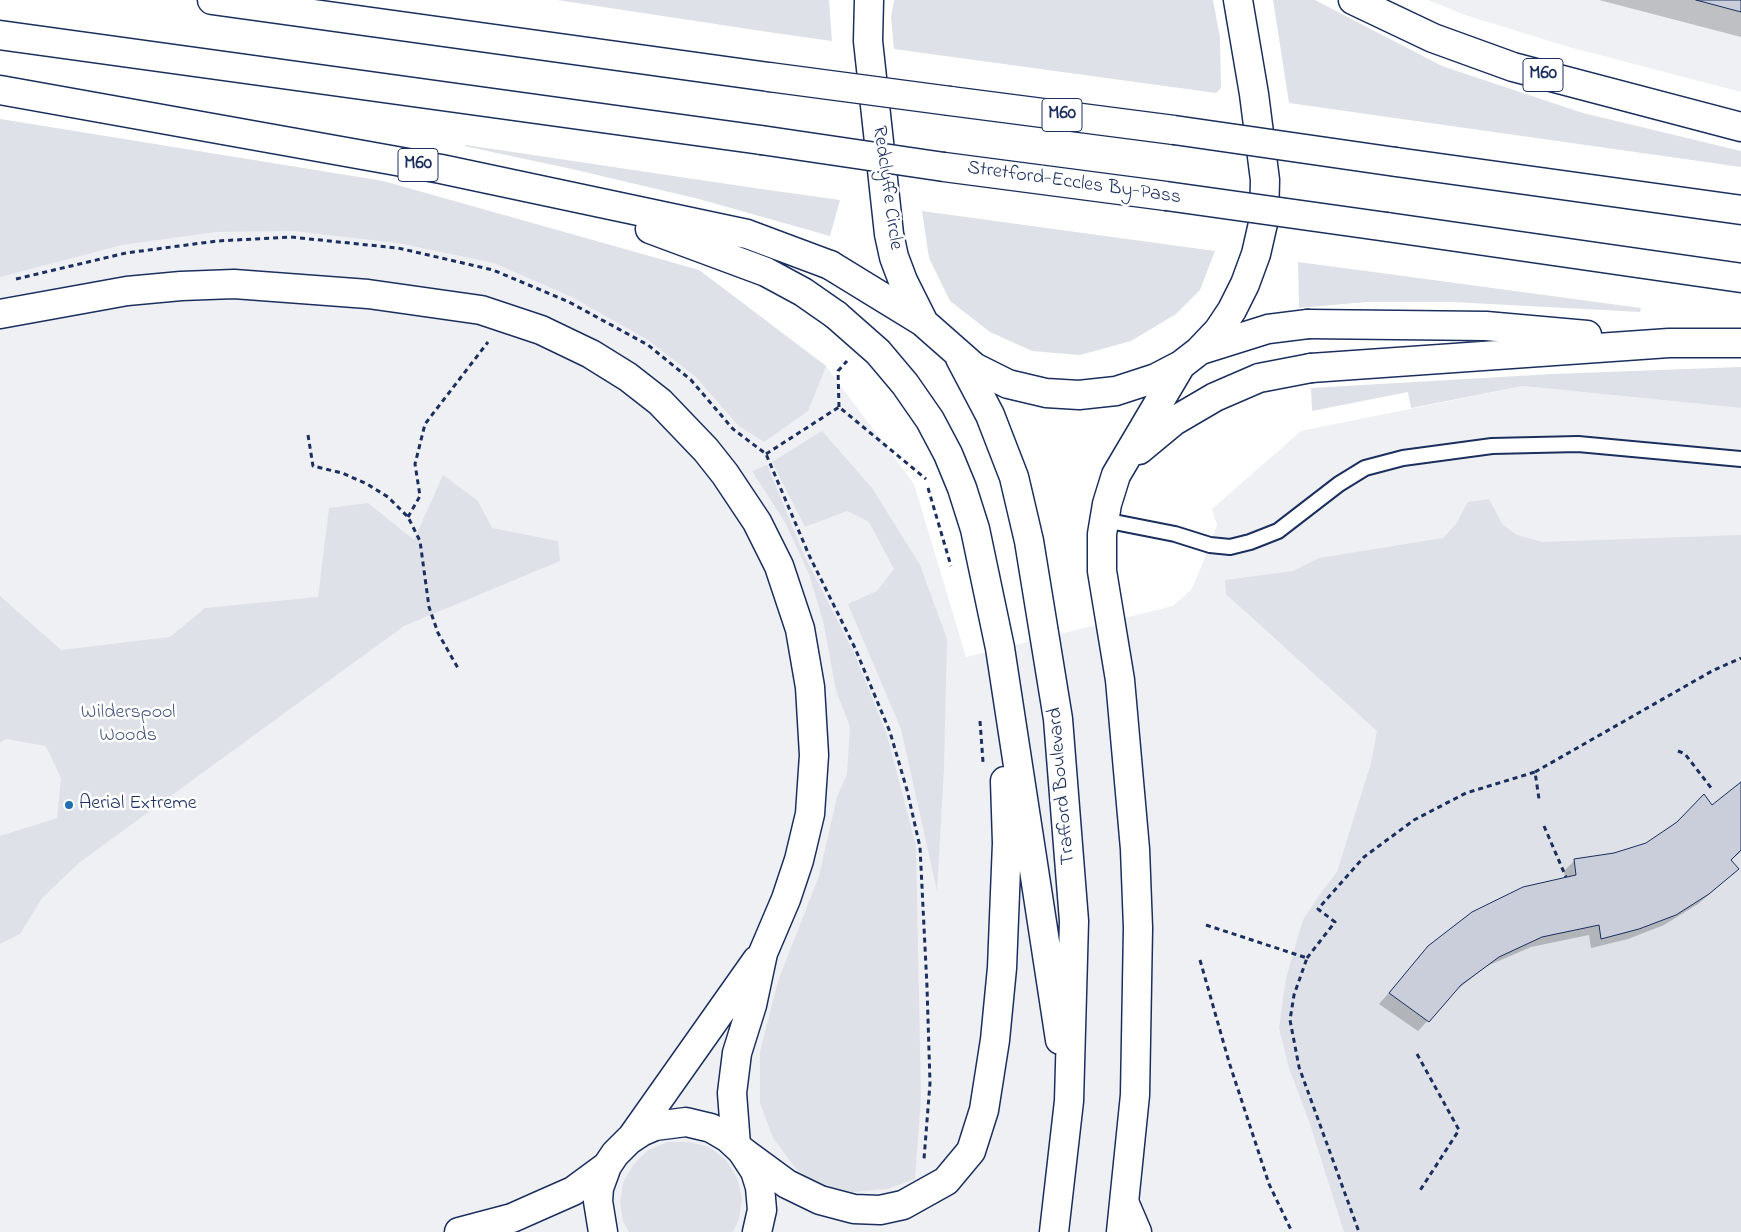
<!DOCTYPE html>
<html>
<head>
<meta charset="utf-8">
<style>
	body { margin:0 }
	canvas { display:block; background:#fff }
</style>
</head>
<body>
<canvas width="1741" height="1232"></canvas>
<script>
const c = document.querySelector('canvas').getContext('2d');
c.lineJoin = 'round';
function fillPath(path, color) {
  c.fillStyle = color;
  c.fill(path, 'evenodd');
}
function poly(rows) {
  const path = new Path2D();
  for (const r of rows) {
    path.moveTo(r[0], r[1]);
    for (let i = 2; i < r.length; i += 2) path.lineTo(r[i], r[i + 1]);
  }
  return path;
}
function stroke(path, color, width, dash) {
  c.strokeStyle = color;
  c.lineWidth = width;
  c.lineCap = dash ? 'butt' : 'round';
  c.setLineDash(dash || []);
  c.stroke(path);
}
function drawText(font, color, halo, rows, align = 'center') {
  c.font = font + ' "Indie Flower",sans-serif';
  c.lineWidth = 5;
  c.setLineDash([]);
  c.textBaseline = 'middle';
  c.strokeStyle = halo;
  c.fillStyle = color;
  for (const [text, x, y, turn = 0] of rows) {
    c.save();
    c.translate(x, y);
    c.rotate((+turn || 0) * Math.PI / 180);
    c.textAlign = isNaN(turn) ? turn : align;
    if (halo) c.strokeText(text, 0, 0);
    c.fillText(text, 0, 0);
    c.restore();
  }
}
fillPath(poly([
	[1428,0,1741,0,1741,92,1569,47,1465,15],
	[0,119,383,181,699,270,826,366,914,484,966,657,1173,606,1191,590,1202,565,1217,525,1212,509,1301,431,1523,386,1741,408,1741,1232,0,1232]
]), '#eff0f4');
fillPath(poly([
	[557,0,829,0,832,41,775,33],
	[894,0,1213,0,1220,37,1221,88,1216,93,894,49,891,17],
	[1273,0,1315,0,1442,66,1583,113,1741,151,1741,167,1289,103],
	[0,119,383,181,699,270,826,366,808,411,764,442,738,425,695,376,648,340,572,297,494,263,398,243,293,231,216,232,122,245,0,277],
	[466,145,754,188,840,200,830,236,699,199,572,169,464,146],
	[922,211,1215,251,1200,290,1176,314,1131,341,1080,355,1032,351,990,332,950,301,929,258],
	[1298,262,1381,273,1641,308,1640,312,1453,302,1366,302,1299,308],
	[1741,367,1741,408,1523,386,1411,408,1408,392,1312,411,1311,388,1552,374],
	[822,431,872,488,920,565,947,639,944,768,937,891,901,729,848,604,877,591,894,569,869,522,847,511,805,527,772,462],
	[767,465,805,557,854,653,887,735,916,846,921,1098,915,1179,887,1189,852,1192,822,1186,797,1170,773,1138,760,1103,760,1052,778,981,819,876,837,797,847,774,850,727,836,690,823,621,809,574,785,522,752,471],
	[443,475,478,501,492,528,558,541,560,561,404,626,80,862,42,898,20,934,0,944,0,836,57,818,61,778,46,746,6,739,0,743,0,596,61,650,170,637,205,608,318,597,329,508,368,503,414,540],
	[1489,499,1502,524,1517,535,1542,542,1741,535,1741,1232,1344,1232,1310,1124,1289,1068,1279,1028,1286,978,1303,920,1320,894,1337,872,1371,763,1377,731,1226,594,1225,580,1293,571,1319,558,1443,538,1456,524,1468,502],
	[668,1142,689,1142,709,1147,726,1160,737,1178,742,1198,739,1219,733,1232,629,1232,623,1221,620,1202,623,1183,633,1165,648,1150]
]), '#dee1e7');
fillPath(poly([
	[1599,0,1741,0,1741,37],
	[1741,784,1741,852,1730,861,1727,879,1698,904,1664,925,1628,939,1591,948,1589,935,1531,947,1487,966,1454,992,1418,1031,1379,1004,1429,947,1565,879,1564,871,1574,861,1614,854,1646,844,1712,806]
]), '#0003');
const building = poly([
	[1696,0,1741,0,1741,12,1696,0],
	[1741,782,1741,850,1731,860,1739,869,1709,894,1676,915,1639,929,1601,939,1599,925,1542,937,1499,957,1461,985,1429,1022,1389,993,1428,946,1472,912,1523,887,1576,875,1574,859,1614,853,1646,843,1677,822,1704,794,1712,805,1741,782]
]);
fillPath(building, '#caceda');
stroke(building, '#1b2f5e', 1);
const lane = poly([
	[1104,520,1175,534,1210,545,1230,547,1250,542,1278,531,1339,484,1365,468,1403,458,1492,446,1578,444,1741,459]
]);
const street = poly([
	[0,314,127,291,181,286,234,284,368,294,481,310,541,330,591,354,628,377,660,402,706,450,725,474,757,522,779,566,800,629,810,687,814,755,810,814,799,860,786,899,763,953,752,1005,737,1053,732,1093,736,1145],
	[632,1137,757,960],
	[1125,1204,1137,1232],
	[459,1232,512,1218,539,1206,573,1191,607,1166],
	[603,1232,598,1201,599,1188,607,1166,615,1154,629,1140,641,1132,655,1126,686,1122,711,1128,728,1138,742,1151,755,1171,760,1187,762,1210,757,1232]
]);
const secondary = poly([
	[869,0,868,41,889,234,894,257,903,281,924,323,974,367,1008,384,1046,393,1079,395,1116,391,1156,378,1181,365,1199,351,1218,331,1232,310,1245,284,1256,254,1264,219,1265,180,1254,94,1238,0],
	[830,265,923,322],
	[836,315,878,352,905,384,930,420,948,454,962,488,975,529,1000,648,1060,1040],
	[1201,350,1268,329,1308,324],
	[960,358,990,415,1014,477,1029,541,1058,719,1074,921,1069,1101,1054,1232],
	[1139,450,1174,421,1215,397,1259,378,1311,368],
	[742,1151,787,1184,820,1200,854,1209,880,1210,903,1205,946,1181,971,1151,984,1110,995,1040,1002,968,1007,843,1005,781],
	[1121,1232,1135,1095,1138,928,1135,849,1120,680,1102,571,1102,534,1107,504,1116,475,1181,365]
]);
const highway = poly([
	[212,0,769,77],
	[1353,0,1433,38,1513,67,1741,127],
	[0,35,761,140],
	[0,90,441,169,747,234,830,265],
	[950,101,1174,130],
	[1396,162,1741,210],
	[944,167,1166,196],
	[1387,227,1741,278],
	[650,229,766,272,803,292,836,315],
	[1308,324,1486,326,1587,335],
	[1311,368,1669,343,1741,343]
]);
stroke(lane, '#1b2f5e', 18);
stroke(street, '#1b2f5e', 31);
stroke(secondary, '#1b2f5e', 31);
stroke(highway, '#1b2f5e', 31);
stroke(poly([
	[16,279,126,253,217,241,290,237,398,248,493,270,569,302,648,345,691,380,733,429,766,454,809,555,855,648,890,732,907,790,920,847,927,987,930,1083,924,1159],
	[839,407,838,371,847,361],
	[308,435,313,466,342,473,367,484,388,497,408,517,420,541,429,607,438,633,459,670],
	[766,454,839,407,926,479],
	[928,488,951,566],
	[408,517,420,496,415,464,425,424,488,342],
	[980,721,983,762],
	[1678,751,1685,754,1712,789],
	[1535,772,1712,671,1741,658],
	[1544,826,1566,877],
	[1206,925,1307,958,1294,995,1290,1020,1299,1067,1359,1232],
	[1307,958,1335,922,1318,909,1364,857,1414,820,1466,793,1535,772,1539,799],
	[1200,960,1229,1062,1269,1184,1292,1232],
	[1417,1054,1459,1130,1419,1192]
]), '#1b2f5e', 3, [5, 4]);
stroke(lane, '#fff', 14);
stroke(street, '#fff', 28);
stroke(secondary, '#fff', 28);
stroke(highway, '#fff', 28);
const highwayBridge = poly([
	[769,77,950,101],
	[1174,130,1396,162],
	[761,140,944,167],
	[1166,196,1387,227]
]);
stroke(highwayBridge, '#1b2f5e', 31, []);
stroke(highwayBridge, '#fff', 28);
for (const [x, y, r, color] of [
	[69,805,5,"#1f6fb2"]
]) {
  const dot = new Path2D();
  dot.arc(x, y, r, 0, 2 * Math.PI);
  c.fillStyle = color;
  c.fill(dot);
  stroke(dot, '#fff', 2);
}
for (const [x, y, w] of [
	[1543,75,40],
	[1062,115,40],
	[418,165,40]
]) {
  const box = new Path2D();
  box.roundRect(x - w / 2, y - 16.5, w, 33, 4);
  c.fillStyle = '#fff';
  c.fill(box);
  stroke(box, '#1b2f5e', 1);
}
drawText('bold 19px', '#1b2f5e', null, [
	["M60",1543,75],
	["M60",1062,115],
	["M60",418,165]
]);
drawText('20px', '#1b2f5e', '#fff', [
	["Stretford-Eccles By-Pass",1074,184,8],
	["Redclyffe Circle",886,188,82],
	["Trafford Boulevard",1063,786,-95]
]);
drawText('20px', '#4c5c80', '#fff', [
	["Wilderspool",128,714],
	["Woods",128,737]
]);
drawText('20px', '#1b2f5e', '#fff', [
	["Aerial Extreme",79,805]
], 'left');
</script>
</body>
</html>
